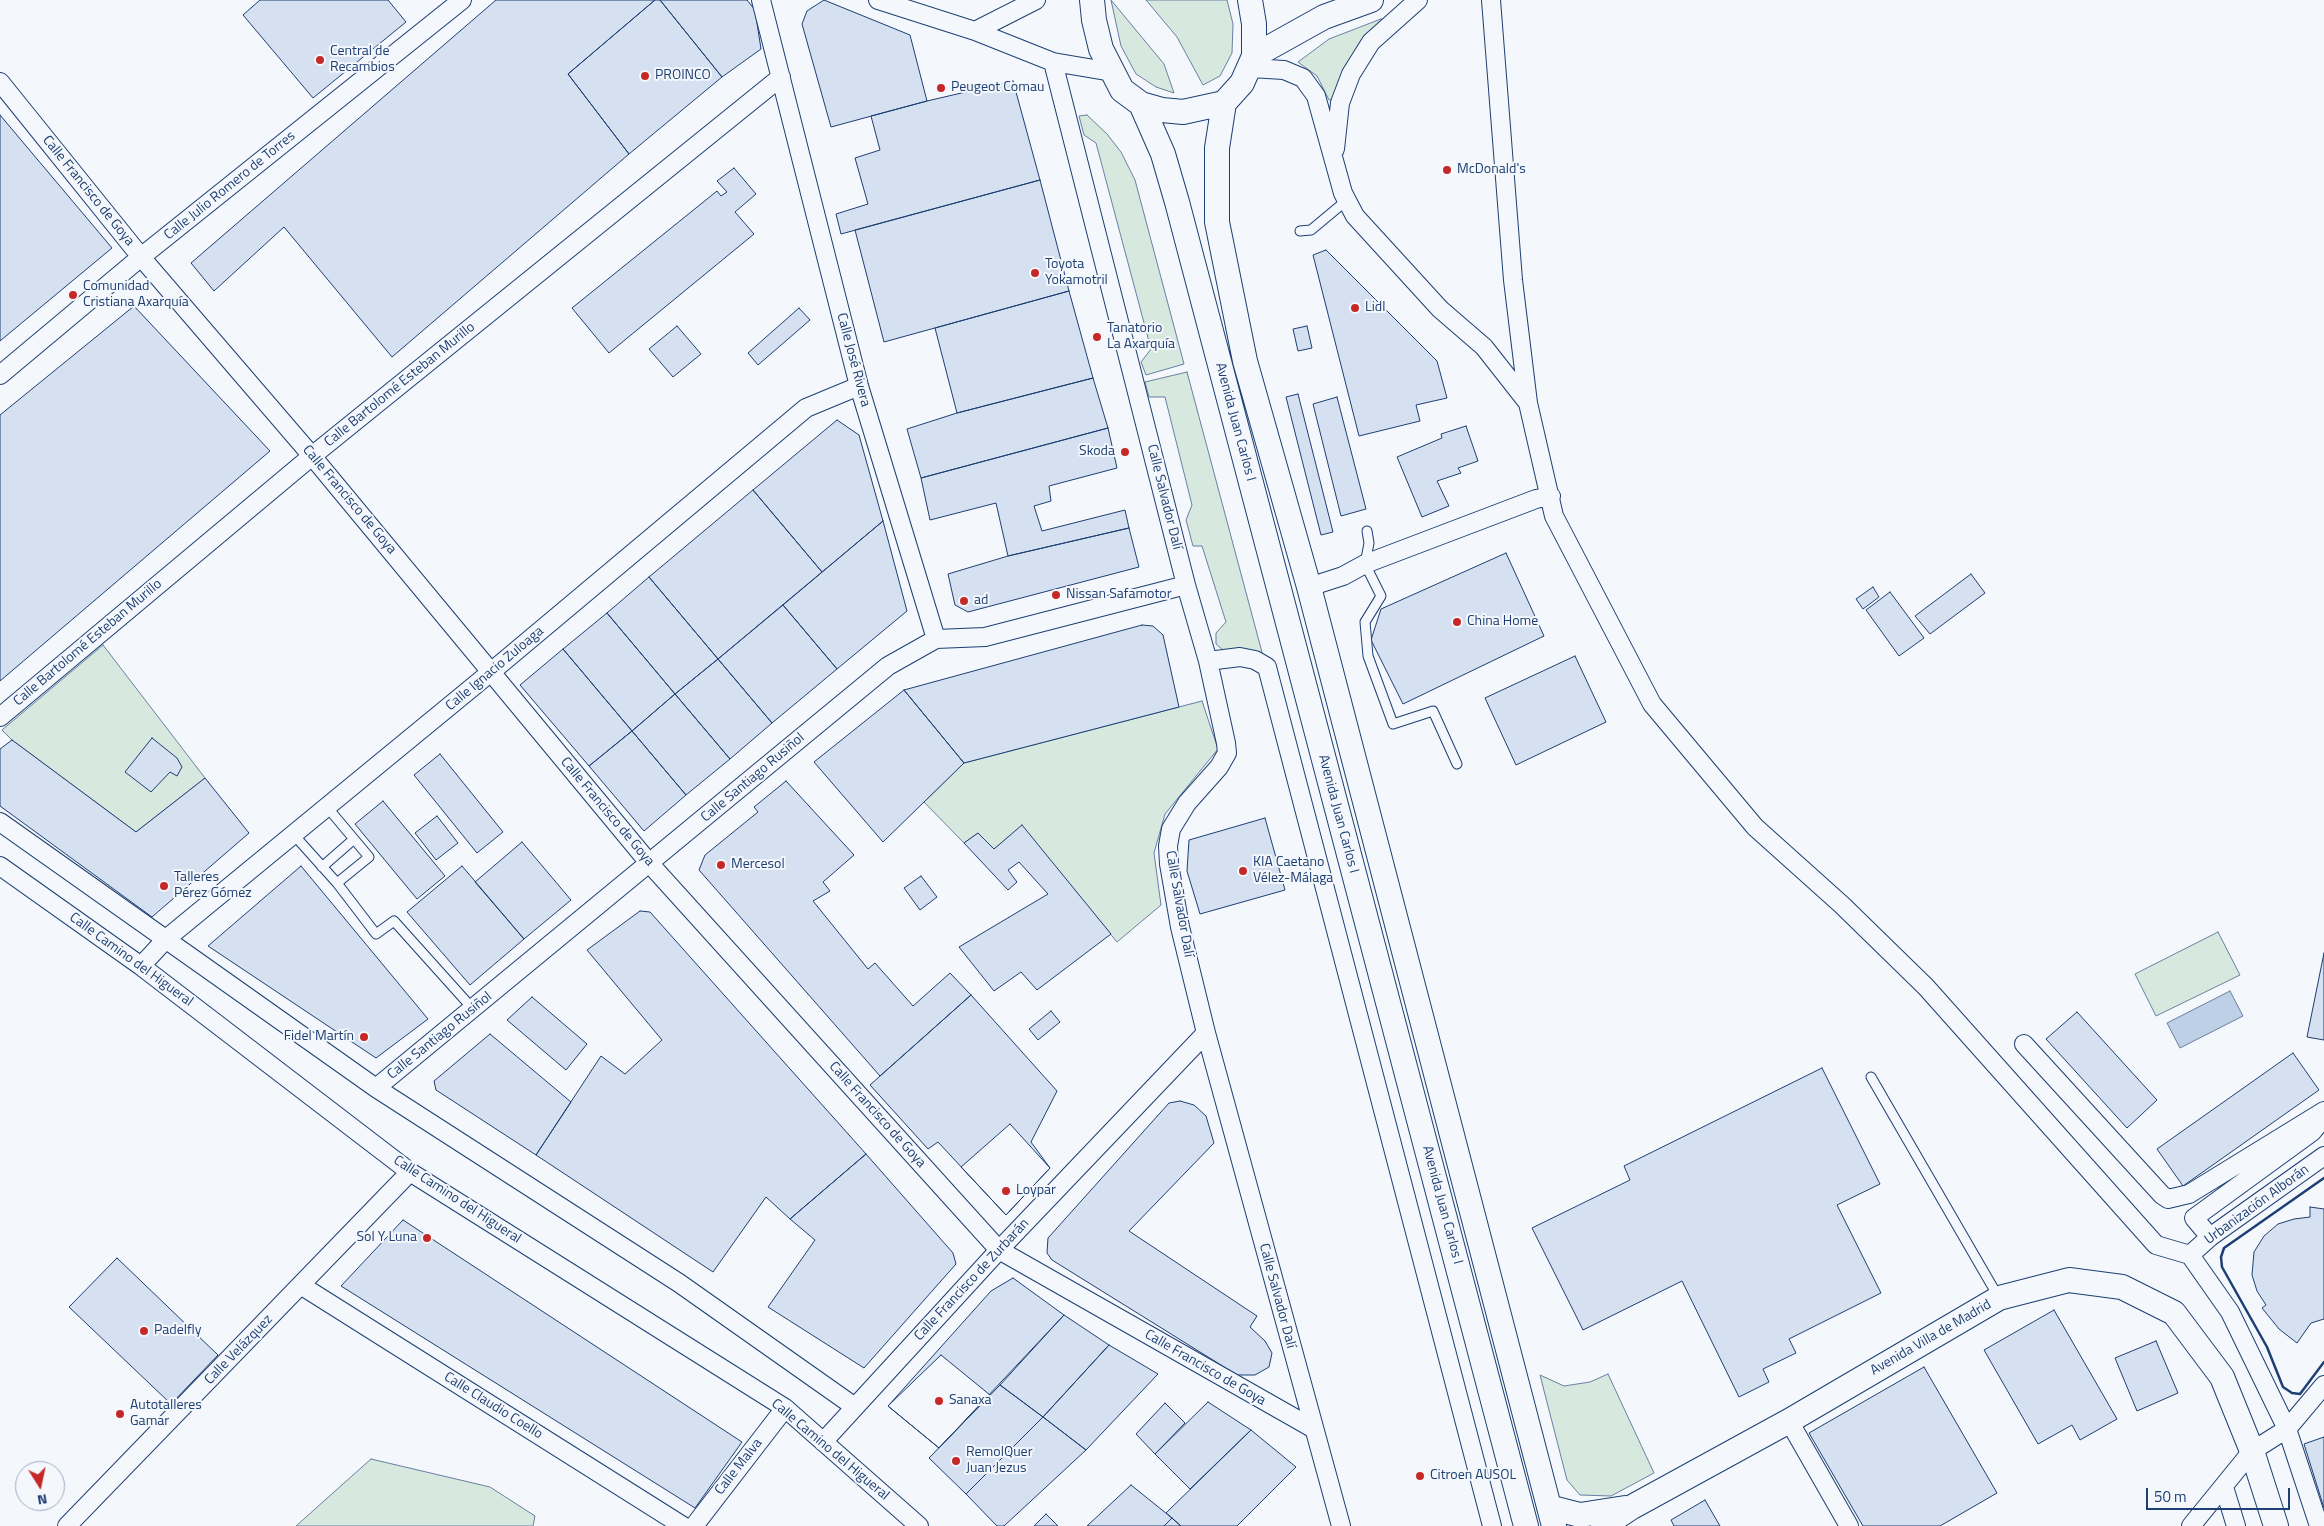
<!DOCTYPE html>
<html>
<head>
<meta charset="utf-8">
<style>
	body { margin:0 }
	#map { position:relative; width:2324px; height:1526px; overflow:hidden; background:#f4f7fb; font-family:"Titillium Web",sans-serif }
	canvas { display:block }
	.north { position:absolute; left:15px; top:1461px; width:50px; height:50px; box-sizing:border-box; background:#f4f7fb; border:1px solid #9eadc5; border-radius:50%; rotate:170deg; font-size:14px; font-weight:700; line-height:20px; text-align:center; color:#1d3f73 }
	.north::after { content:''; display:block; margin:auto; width:18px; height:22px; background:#c62828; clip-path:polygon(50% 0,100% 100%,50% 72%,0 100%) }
	.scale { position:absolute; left:2146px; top:1488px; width:144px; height:22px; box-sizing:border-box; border:2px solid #1d3f73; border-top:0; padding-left:6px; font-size:15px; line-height:18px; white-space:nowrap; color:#1d3f73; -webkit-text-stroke:4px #f4f7fb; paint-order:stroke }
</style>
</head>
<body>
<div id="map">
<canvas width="2324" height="1526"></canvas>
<div class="north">N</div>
<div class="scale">50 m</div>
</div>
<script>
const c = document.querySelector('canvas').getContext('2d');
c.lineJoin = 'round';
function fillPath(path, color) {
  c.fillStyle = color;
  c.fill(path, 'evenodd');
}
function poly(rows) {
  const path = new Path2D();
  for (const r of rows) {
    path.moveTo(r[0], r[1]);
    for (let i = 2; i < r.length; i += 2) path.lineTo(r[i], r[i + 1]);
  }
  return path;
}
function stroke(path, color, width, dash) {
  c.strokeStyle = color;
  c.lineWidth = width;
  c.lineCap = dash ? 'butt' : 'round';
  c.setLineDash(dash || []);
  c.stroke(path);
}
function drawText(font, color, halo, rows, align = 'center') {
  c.font = font + ' "Titillium Web",sans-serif';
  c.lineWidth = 4;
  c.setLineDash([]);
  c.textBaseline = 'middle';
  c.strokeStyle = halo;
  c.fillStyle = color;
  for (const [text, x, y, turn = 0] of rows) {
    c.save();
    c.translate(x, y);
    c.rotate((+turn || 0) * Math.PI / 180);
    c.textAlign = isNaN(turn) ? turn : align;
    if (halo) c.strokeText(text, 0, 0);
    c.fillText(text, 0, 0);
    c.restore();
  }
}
const green = poly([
	[1111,0,1164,64,1174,93,1156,87,1136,74,1121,46,1111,0],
	[1146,0,1227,0,1233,24,1232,53,1220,76,1203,85,1177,37,1146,0],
	[1381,19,1383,20,1337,99,1329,100,1317,76,1298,62,1329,39,1381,19],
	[1087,115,1107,134,1121,152,1135,180,1184,364,1146,375,1141,362,1151,349,1096,143,1084,135,1079,116,1087,115],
	[1187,372,1263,656,1239,649,1223,650,1216,644,1216,633,1226,622,1202,546,1193,546,1186,520,1192,505,1165,397,1149,397,1145,382,1187,372],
	[103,645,205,778,136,832,12,740,2,730,103,645],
	[1202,701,1218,749,1165,814,1154,853,1161,905,1117,942,1022,826,994,849,978,833,964,843,924,802,964,763,1202,701],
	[2218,932,2240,975,2156,1016,2135,974,2218,932],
	[1608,1374,1654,1473,1611,1496,1580,1495,1567,1480,1540,1375,1564,1386,1590,1382,1608,1374],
	[371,1459,490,1487,535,1516,533,1526,296,1526,371,1459]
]);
fillPath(green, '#d7e8df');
stroke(green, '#687fa3', 1);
const water = poly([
	[2230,991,2243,1016,2180,1048,2167,1023,2230,991]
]);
fillPath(water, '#bed0e5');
stroke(water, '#687fa3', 1);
const building = poly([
	[260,0,388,0,406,22,313,98,243,15,260,0],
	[496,0,655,0,568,74,629,154,392,357,284,227,214,291,191,263,496,0],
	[655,0,660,0,722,77,629,154,568,74,655,0],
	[660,0,747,0,755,10,761,49,722,77,660,0],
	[824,0,910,35,927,101,831,127,802,24,807,11,824,0],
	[1013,81,1040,180,841,234,836,214,868,204,855,158,880,150,871,116,927,101,1013,81],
	[0,115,112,248,0,341,0,115],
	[734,168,756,194,735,212,754,234,609,353,572,308,717,191,721,196,727,192,717,181,734,168],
	[1040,180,1069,291,884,342,855,230,1040,180],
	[1326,250,1437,361,1447,398,1416,405,1420,421,1359,436,1313,255,1326,250],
	[1069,291,1093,378,957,413,935,328,1069,291],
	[134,306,270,451,0,681,0,415,134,306],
	[799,308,810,320,758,365,748,353,799,308],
	[677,326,701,354,673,377,649,349,677,326],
	[1307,326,1312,348,1298,351,1293,329,1307,326],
	[1093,378,1108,428,921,478,907,429,957,413,1093,378],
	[1298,394,1333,532,1321,535,1286,397,1298,394],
	[1337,397,1366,509,1341,516,1313,404,1337,397],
	[837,420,859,435,883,521,822,572,753,490,837,420],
	[1466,426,1478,461,1458,468,1461,473,1437,481,1449,506,1422,517,1397,457,1442,438,1441,434,1466,426],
	[1108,428,1117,468,1049,486,1051,501,1034,506,1042,531,1125,510,1129,528,1008,556,996,503,930,520,921,478,1108,428],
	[753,490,822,572,718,659,649,577,753,490],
	[883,521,907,611,837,669,783,605,883,521],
	[1129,528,1139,567,968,612,955,605,948,574,1008,556,1129,528],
	[1506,553,1544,636,1403,704,1371,640,1381,609,1506,553],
	[1971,574,1985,593,1930,634,1915,616,1971,574],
	[649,577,718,659,675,694,607,613,649,577],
	[1873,587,1879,597,1863,609,1856,599,1873,587],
	[1890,592,1924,638,1899,656,1866,610,1890,592],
	[783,605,837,669,772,723,718,659,783,605],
	[607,613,675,694,632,731,563,649,607,613],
	[1142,625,1153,626,1163,635,1179,707,964,763,904,690,1142,625],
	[563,649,632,731,589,766,520,685,563,649],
	[1575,656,1606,722,1516,765,1485,698,1575,656],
	[718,659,772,723,730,759,675,694,718,659],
	[904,690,964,763,883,842,814,762,904,690],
	[675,694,730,759,686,795,632,731,675,694],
	[632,731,686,795,644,831,589,766,632,731],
	[152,738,177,758,182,767,177,776,170,772,151,792,125,772,152,738],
	[12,740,136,832,205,778,249,833,152,917,0,806,0,749,12,740],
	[440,754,503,832,477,853,414,775,440,754],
	[786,781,854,855,823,882,830,891,813,901,868,969,875,963,913,1006,950,973,971,995,880,1076,699,870,705,855,758,812,754,807,786,781],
	[383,801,445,876,417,899,355,824,383,801],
	[437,816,458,843,436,860,415,833,437,816],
	[1265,818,1285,890,1200,914,1187,871,1189,840,1265,818],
	[1022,825,1111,934,1037,990,1021,972,994,991,959,947,1048,894,1019,862,1008,870,1017,882,1008,890,964,843,978,833,994,849,1022,825],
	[522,842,571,900,524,939,475,882,522,842],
	[301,866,428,1019,376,1058,208,946,301,866],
	[462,866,524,939,470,985,407,912,462,866],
	[921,876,937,897,920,910,904,888,921,876],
	[640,911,650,912,866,1154,790,1219,766,1197,713,1272,536,1155,601,1056,625,1074,662,1040,587,950,640,911],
	[2324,953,2324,1040,2307,1037,2324,953],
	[971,995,1057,1091,1031,1142,1050,1168,1006,1215,938,1142,928,1149,870,1085,971,995],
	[532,997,587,1044,566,1070,507,1020,532,997],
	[1051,1011,1060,1022,1038,1040,1029,1029,1051,1011],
	[2077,1012,2157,1100,2127,1128,2046,1039,2077,1012],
	[490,1034,571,1102,536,1155,436,1090,434,1081,490,1034],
	[2293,1053,2319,1090,2183,1186,2157,1149,2293,1053],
	[1822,1068,1880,1184,1837,1205,1881,1293,1789,1339,1796,1353,1763,1369,1769,1382,1739,1397,1682,1281,1583,1330,1532,1228,1630,1180,1624,1166,1822,1068],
	[1180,1101,1194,1105,1206,1116,1214,1143,1129,1231,1257,1316,1250,1327,1265,1341,1272,1353,1269,1367,1255,1375,1237,1375,1052,1260,1047,1253,1048,1238,1169,1103,1180,1101],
	[1010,1124,1050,1168,1006,1215,961,1167,1010,1124],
	[866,1154,953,1253,956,1264,864,1368,768,1307,815,1240,790,1219,866,1154],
	[2310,1207,2324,1209,2324,1319,2311,1323,2297,1343,2279,1329,2262,1308,2266,1305,2257,1291,2252,1275,2254,1252,2264,1236,2278,1224,2294,1219,2310,1217,2310,1207],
	[403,1220,742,1442,695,1508,341,1286,403,1220],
	[117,1258,218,1355,171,1404,69,1307,117,1258],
	[1013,1278,1064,1315,939,1448,888,1406,991,1291,1013,1278],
	[2054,1310,2117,1419,2080,1440,2072,1425,2038,1444,1984,1350,2054,1310],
	[1064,1315,1109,1345,1043,1417,1000,1385,1064,1315],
	[2156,1341,2178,1393,2137,1411,2115,1358,2156,1341],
	[1109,1345,1158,1374,1086,1450,1043,1417,1109,1345],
	[941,1355,990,1395,939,1448,888,1406,941,1355],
	[1924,1367,1997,1493,1940,1526,1863,1526,1809,1433,1924,1367],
	[1000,1385,1043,1417,966,1494,929,1458,1000,1385],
	[1208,1402,1251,1430,1190,1489,1155,1454,1208,1402],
	[1165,1403,1185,1423,1155,1454,1136,1434,1165,1403],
	[1043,1417,1086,1450,1004,1526,997,1526,966,1494,1043,1417],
	[1251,1430,1296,1467,1237,1526,1181,1526,1166,1513,1251,1430],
	[2324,1437,2324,1508,2304,1444,2324,1437],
	[1131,1485,1172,1518,1164,1526,1087,1526,1131,1485],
	[1705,1500,1720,1526,1674,1526,1671,1520,1705,1500],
	[1046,1514,1058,1526,1034,1526,1046,1514],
	[1172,1518,1181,1526,1164,1526,1172,1518]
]);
fillPath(building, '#d5e0f0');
stroke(building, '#1d3f73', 1);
const lane = poly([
	[1300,231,1311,230,1347,200],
	[1367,531,1369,543,1365,564,1381,596,1365,622,1368,656,1393,724,1433,711,1457,764],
	[294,835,337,883,369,857,327,807],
	[322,867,354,839],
	[337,883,376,934,394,921,473,1009],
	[1871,1077,1999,1298]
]);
const street = poly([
	[761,0,859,386,936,639],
	[878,0,975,31,1053,62,1112,72],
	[1491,0,1513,280,1528,403,1554,516,1652,704,1755,827,1842,905,1926,987,2156,1245,2190,1255,2230,1312,2287,1429,2319,1526],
	[975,31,1036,0],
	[1053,62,1186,585,1208,661,1226,743,1227,753,1219,767,1187,803,1171,829,1168,846,1169,864,1180,927,1206,1033,1341,1526],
	[1250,68,1284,70,1303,78,1316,96,1343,193,1355,216,1440,309,1484,347,1528,403],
	[0,82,141,257,312,456,650,864,999,1250,1314,1429],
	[1335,149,1340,103,1351,74,1371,42,1418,0],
	[0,375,141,257,462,0],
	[1309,587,1343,576,1365,564,1536,499,1551,496],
	[1208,661,1240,657,1255,660,1267,667,1492,1526],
	[0,717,312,456,781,77],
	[0,822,376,1088,679,1283,855,1407],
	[0,866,141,966,410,1172,785,1408,919,1526],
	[141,966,166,939,491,672,806,408,859,386],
	[2024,1044,2162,1195,2168,1199,2189,1194,2324,1111],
	[376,1088,888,666,936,639,985,637,1186,585],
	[2210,1237,2194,1218,2312,1132,2321,1121],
	[2190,1255,2210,1237,2324,1156],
	[302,1286,683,1526],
	[1789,1421,1849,1526],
	[823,1442,999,1250,1206,1033],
	[2224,1487,2236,1526],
	[67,1526,410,1172],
	[694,1526,785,1408],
	[2191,1526,2252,1451,2287,1429,2324,1385]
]);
const secondary = poly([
	[1092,0,1094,20,1101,49,1122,90,1141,104,1162,110,1183,112,1224,103,1242,83,1254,56,1254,24,1250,0],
	[1254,56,1324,17,1371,0],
	[1224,103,1217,148,1217,222,1245,361,1309,587,1554,1526],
	[1141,104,1163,154,1177,202,1526,1526],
	[1549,1507,1580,1515,1625,1508],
	[1603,1526,1632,1507,1789,1421,1999,1298,2069,1280,2122,1287,2174,1313,2222,1377,2252,1451,2276,1526]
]);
stroke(lane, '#1d3f73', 11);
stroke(street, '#1d3f73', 20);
stroke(secondary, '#1d3f73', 26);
stroke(lane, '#f4f7fb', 9);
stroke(street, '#f4f7fb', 18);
stroke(secondary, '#f4f7fb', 24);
stroke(poly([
	[2324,1178,2224,1248,2221,1257,2222,1267,2267,1347,2283,1387,2292,1393,2300,1394,2324,1362]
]), '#1d3f73', 2.5);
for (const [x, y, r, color] of [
	[320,60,5,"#c62828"],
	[645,76,5,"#c62828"],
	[941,88,5,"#c62828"],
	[1447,170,5,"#c62828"],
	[1035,273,5,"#c62828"],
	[73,295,5,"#c62828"],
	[1355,308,5,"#c62828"],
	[1097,337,5,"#c62828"],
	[1125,452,5,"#c62828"],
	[1056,595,5,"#c62828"],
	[964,601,5,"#c62828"],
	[1457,622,5,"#c62828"],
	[721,865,5,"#c62828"],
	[1243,871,5,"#c62828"],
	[164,886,5,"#c62828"],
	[364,1037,5,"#c62828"],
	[1006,1191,5,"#c62828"],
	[427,1238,5,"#c62828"],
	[144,1331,5,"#c62828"],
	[939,1401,5,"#c62828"],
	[120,1414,5,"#c62828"],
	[956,1461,5,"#c62828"],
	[1420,1476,5,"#c62828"]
]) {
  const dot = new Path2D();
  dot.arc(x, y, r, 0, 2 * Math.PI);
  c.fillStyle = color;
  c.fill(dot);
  stroke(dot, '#f4f7fb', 2);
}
drawText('14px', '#1d3f73', '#f4f7fb', [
	["Central de",330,52],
	["Recambios",330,68],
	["PROINCO",655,76],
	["Peugeot Comau",951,88],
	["McDonald's",1457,170],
	["Toyota",1045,265],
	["Yokamotril",1045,281],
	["Comunidad",83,287],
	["Cristiana Axarquía",83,303],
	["Lidl",1365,308],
	["Tanatorio",1107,329],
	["La Axarquía",1107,345],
	["Skoda",1115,452,"right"],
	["Nissan Safamotor",1066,595],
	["ad",974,601],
	["China Home",1467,622],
	["KIA Caetano",1253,863],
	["Vélez-Málaga",1253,879],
	["Mercesol",731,865],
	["Talleres",174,878],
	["Pérez Gómez",174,894],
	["Fidel Martín",354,1037,"right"],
	["Loypar",1016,1191],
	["Sol Y Luna",417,1238,"right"],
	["Padelfly",154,1331],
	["Sanaxa",949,1401],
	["Autotalleres",130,1406],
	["Gamar",130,1422],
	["RemolQuer",966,1453],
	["Juan Jezus",966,1469],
	["Citroen AUSOL",1430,1476]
], 'left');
drawText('14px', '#1d3f73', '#f4f7fb', [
	["Calle Julio Romero de Torres",230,186,-39],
	["Calle Francisco de Goya",88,191,51],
	["Calle José Rivera",853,360,75],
	["Calle Bartolomé Esteban Murillo",400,385,-39],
	["Avenida Juan Carlos I",1235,422,75],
	["Calle Salvador Dalí",1164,497,76],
	["Calle Francisco de Goya",349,500,50],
	["Calle Bartolomé Esteban Murillo",88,643,-40],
	["Calle Ignacio Zuloaga",495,669,-40],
	["Calle Santiago Rusiñol",753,778,-40],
	["Calle Francisco de Goya",607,812,50],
	["Avenida Juan Carlos I",1338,814,75],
	["Calle Salvador Dalí",1179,904,80],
	["Calle Camino del Higueral",131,960,36],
	["Calle Santiago Rusiñol",440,1036,-39],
	["Calle Francisco de Goya",877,1115,48],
	["Calle Camino del Higueral",457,1200,33],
	["Avenida Juan Carlos I",1442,1205,75],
	["Urbanización Alborán",2257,1205,-36],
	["Calle Francisco de Zurbarán",972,1280,-47],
	["Calle Salvador Dalí",1277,1296,75],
	["Avenida Villa de Madrid",1931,1338,-30],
	["Calle Velázquez",239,1350,-46],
	["Calle Francisco de Goya",1205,1368,30],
	["Calle Claudio Coello",493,1406,32],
	["Calle Camino del Higueral",830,1450,40],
	["Calle Malva",739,1467,-52]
]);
</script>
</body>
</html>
